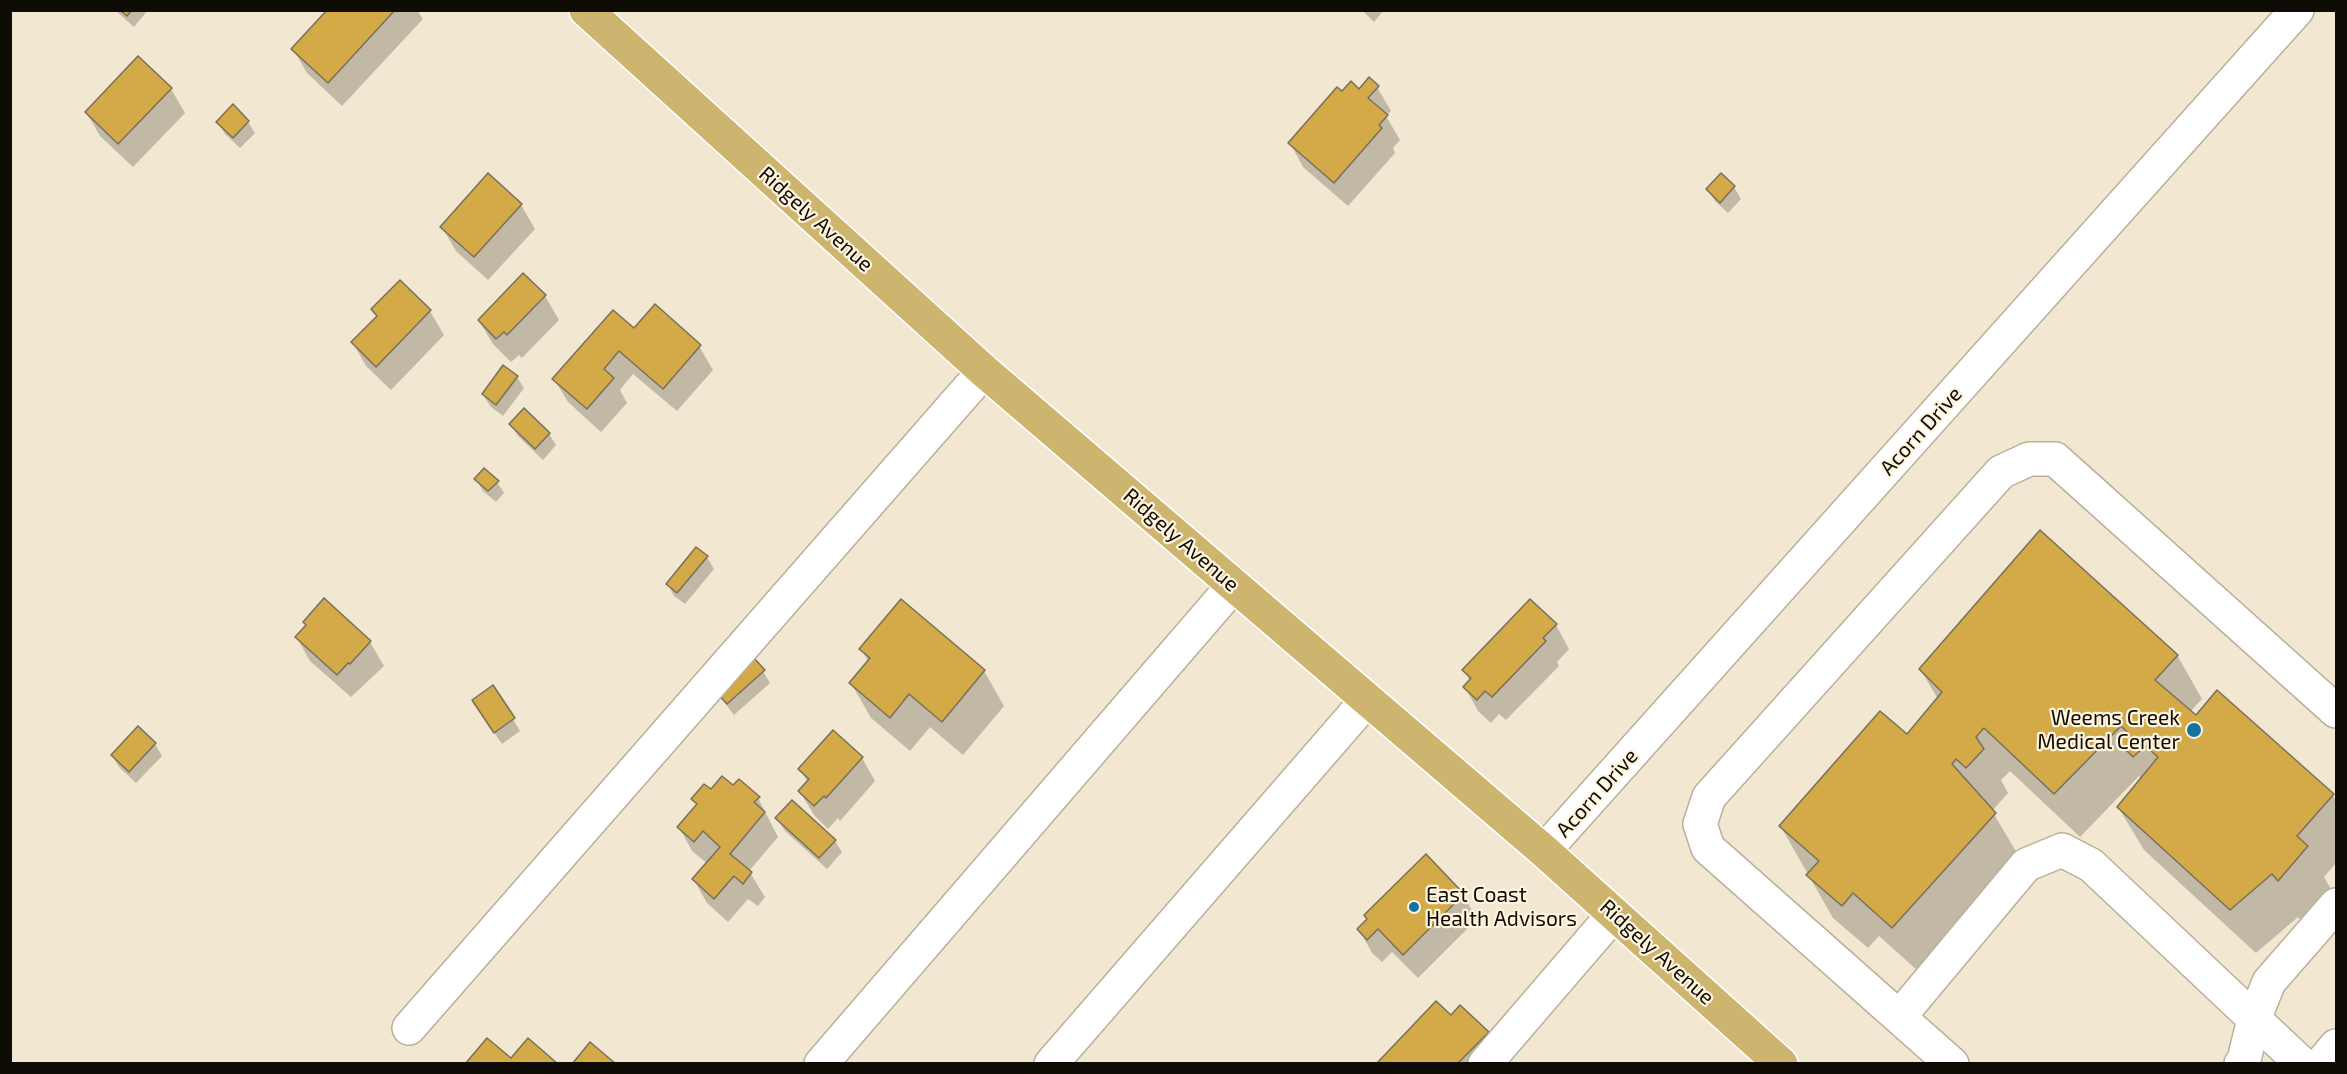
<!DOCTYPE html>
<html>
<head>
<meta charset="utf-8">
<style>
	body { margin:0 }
	#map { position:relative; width:2347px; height:1074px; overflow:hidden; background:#f2e7d0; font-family:"Exo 2",sans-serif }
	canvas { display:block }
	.frame { position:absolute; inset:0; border:12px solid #0f0b05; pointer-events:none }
</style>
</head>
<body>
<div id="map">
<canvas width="2347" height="1074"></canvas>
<div class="frame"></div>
</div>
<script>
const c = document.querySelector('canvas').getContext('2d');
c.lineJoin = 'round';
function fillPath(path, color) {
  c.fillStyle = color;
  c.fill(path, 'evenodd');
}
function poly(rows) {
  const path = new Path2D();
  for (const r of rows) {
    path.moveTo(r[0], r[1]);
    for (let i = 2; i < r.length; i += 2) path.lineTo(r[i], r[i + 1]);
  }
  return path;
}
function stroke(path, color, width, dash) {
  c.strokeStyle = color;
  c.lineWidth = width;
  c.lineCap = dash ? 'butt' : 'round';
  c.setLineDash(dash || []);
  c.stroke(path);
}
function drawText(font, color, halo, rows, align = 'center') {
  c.font = font + ' "Exo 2",sans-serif';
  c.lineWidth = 4.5;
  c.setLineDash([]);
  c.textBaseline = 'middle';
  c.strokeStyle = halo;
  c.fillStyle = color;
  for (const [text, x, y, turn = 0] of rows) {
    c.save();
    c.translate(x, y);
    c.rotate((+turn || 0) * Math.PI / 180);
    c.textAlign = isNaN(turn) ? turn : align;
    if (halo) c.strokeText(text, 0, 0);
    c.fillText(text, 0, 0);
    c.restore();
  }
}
fillPath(poly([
	[115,10,148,10,134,27],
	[329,10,417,10,423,19,342,106,307,73,293,49],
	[1362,10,1384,10,1374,22],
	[138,58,171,89,185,113,133,167,100,136,86,112],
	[1377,87,1391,111,1386,116,1400,140,1393,148,1395,153,1348,206,1303,167,1290,143,1342,93],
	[218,122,248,122,255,133,240,148,225,134],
	[488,175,521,205,535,229,488,280,456,251,442,227],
	[1734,187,1741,199,1728,213,1715,201,1708,189],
	[523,275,545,296,559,320,522,358,519,355,511,362,493,344,479,321],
	[400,282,430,311,444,335,391,390,366,366,353,343,377,317,373,310],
	[634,330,699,346,713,370,677,411,633,374,620,390,627,403,601,432,568,402,554,379],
	[517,377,524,388,503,416,490,406,483,394],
	[511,425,549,434,556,445,543,460,518,436],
	[476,479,497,482,504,493,496,502,483,491],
	[696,549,707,557,714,569,685,604,674,596,668,584],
	[324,600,370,642,384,666,351,697,310,661,297,638,307,627,304,622],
	[901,601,984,671,1004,706,963,755,930,727,910,751,871,718,851,683,869,663,861,649],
	[1556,625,1569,649,1557,662,1559,666,1506,720,1499,714,1491,723,1478,711,1465,687,1470,681,1464,671],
	[2177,655,2202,699,2190,712,2333,795,2336,801,2336,863,2324,877,2332,891,2304,923,2298,917,2256,953,2144,850,2118,807,2141,779,2139,776,2080,837,2010,771,2001,780,2008,793,1992,811,2020,858,1918,971,1879,936,1868,948,1833,918,1781,827,1907,736,1938,699,1920,669],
	[763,671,770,683,734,715,716,691],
	[480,712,513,719,520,731,502,744],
	[138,728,155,744,162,756,136,783,119,767,112,755],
	[862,758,875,781,840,821,838,818,828,829,814,815,800,792,808,783,800,769],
	[734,788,758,798,778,837,749,871,765,897,758,906,748,899,728,922,707,903,694,880,708,864,692,851,679,827,697,806,693,799,711,791],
	[777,818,835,841,842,852,827,869,784,830],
	[1426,857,1463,895,1477,919,1418,978,1392,952,1382,962,1372,953,1359,929],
	[1451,1017,1488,1033,1501,1057,1494,1064,1378,1064]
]), '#0003');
const building = poly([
	[120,10,132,10,127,16,120,10],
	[327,10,395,10,328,83,291,49,327,10],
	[138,56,172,88,118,144,85,112,138,56],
	[1369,77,1379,86,1368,98,1388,115,1379,125,1382,128,1334,183,1288,143,1337,87,1342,91,1351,81,1359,89,1369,77],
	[233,104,249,121,233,138,216,122,233,104],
	[488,173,522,204,474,257,440,227,488,173],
	[1721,173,1735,186,1720,203,1706,189,1721,173],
	[523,273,546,295,507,335,504,332,496,339,478,320,523,273],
	[400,280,431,310,376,367,351,342,377,316,371,309,400,280],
	[655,304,701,345,663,389,619,351,604,369,614,378,587,409,552,379,613,310,634,328,655,304],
	[503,365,518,376,496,405,482,394,503,365],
	[524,408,550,433,535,449,509,424,524,408],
	[484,468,499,481,488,491,474,479,484,468],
	[2040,530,2178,655,2155,680,2196,715,2217,690,2334,794,2297,836,2308,846,2278,881,2272,874,2230,910,2117,807,2158,757,2145,746,2133,757,2118,742,2127,732,2121,726,2054,794,1984,728,1976,737,1984,749,1966,768,1956,759,1952,764,1996,813,1892,928,1853,893,1842,906,1806,875,1819,861,1779,826,1880,711,1907,734,1942,692,1919,669,2040,530],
	[696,547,708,556,677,593,666,584,696,547],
	[324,598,371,641,350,664,348,663,337,675,295,637,306,625,303,622,324,598],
	[901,599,985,670,942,722,909,694,890,718,849,683,870,658,859,649,901,599],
	[1530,599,1557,624,1543,638,1546,641,1492,697,1485,691,1477,700,1463,687,1471,678,1462,670,1530,599],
	[752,656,765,670,727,704,714,690,752,656],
	[493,685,515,718,494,733,472,700,493,685],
	[138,726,156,743,129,772,111,755,138,726],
	[833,730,863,757,826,798,824,796,814,806,798,791,809,779,798,769,833,730],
	[722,776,733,785,739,779,760,797,754,802,765,812,730,854,752,872,743,884,734,876,714,899,692,879,720,847,703,831,694,842,677,827,697,804,691,799,704,784,711,789,722,776],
	[792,800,836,840,819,858,775,818,792,800],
	[1426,854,1464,894,1403,955,1378,929,1367,940,1357,929,1367,919,1364,915,1426,854],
	[1436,1001,1451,1015,1460,1005,1489,1032,1457,1064,1376,1064,1436,1001],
	[487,1038,511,1058,528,1038,558,1064,465,1064,487,1038],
	[590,1042,616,1064,572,1064,590,1042]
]);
fillPath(building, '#d3aa47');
stroke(building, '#786f5b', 1.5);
const minor = poly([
	[1544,851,2297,10],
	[1900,1016,2026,865,2062,850,2091,865,2302,1064],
	[409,1028,984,371],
	[821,1064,1233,586],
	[1051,1064,1367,700],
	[1485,1064,1614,914],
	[1952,1064,1708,848,1700,824,1709,797,2001,472,2029,459,2055,459,2336,711],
	[2241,1064,2244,1060,2254,1019,2269,982,2336,905],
	[2321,1064,2336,1046]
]);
const major = poly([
	[586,10,984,371,1544,851,1781,1064]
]);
stroke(minor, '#bab09a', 36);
stroke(major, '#fff', 36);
stroke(minor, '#fff', 33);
stroke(major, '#cdb570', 33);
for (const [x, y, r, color] of [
	[2194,730,8,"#1373a1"],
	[1414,907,6,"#1373a1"]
]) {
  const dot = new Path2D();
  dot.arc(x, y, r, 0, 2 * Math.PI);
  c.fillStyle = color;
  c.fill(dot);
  stroke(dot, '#fff4dd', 2);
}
drawText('21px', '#0f0b05', '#fff4dd', [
	["Ridgely Avenue",816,219,42],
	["Acorn Drive",1921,431,-48],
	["Ridgely Avenue",1181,540,41],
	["Acorn Drive",1597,793,-48],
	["Ridgely Avenue",1657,952,42]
]);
drawText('21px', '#0f0b05', '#fff4dd', [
	["Weems Creek",2180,718],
	["Medical Center",2180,742],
	["East Coast",1426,895,"left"],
	["Health Advisors",1426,919,"left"]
], 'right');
</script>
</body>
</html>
